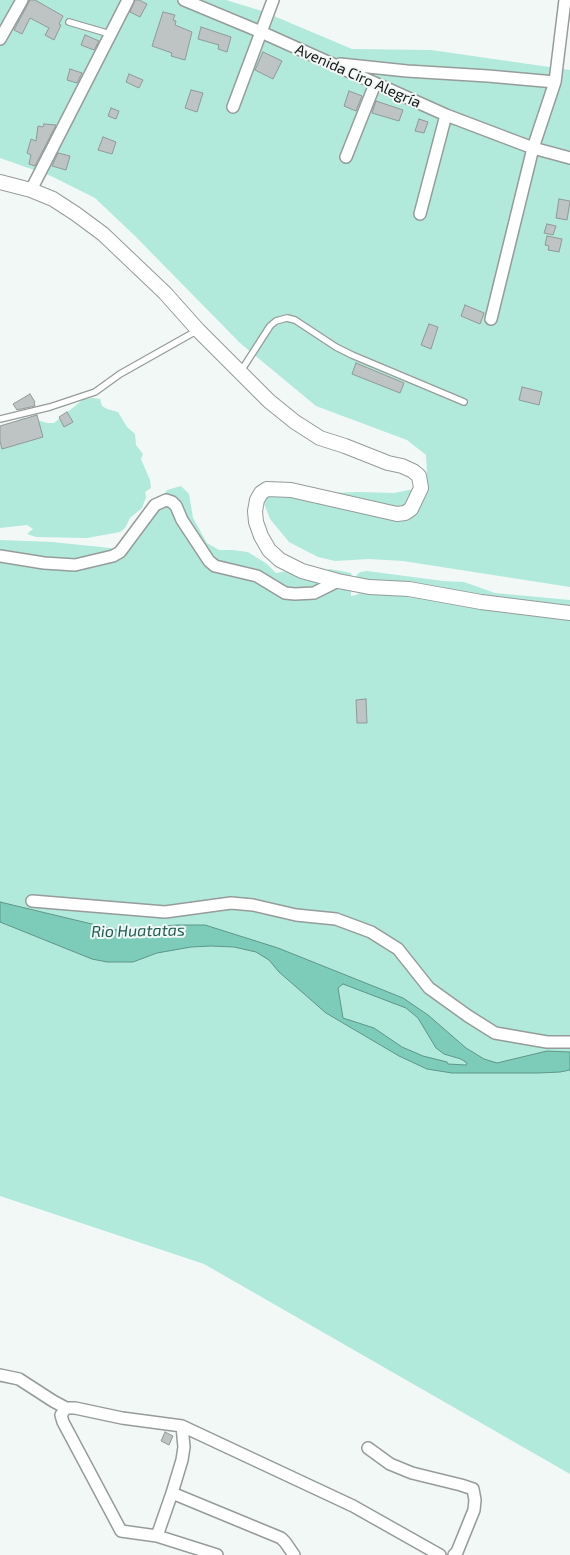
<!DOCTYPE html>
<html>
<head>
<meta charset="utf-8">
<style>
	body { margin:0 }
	canvas { display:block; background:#f1f8f6 }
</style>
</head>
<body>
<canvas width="570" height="1555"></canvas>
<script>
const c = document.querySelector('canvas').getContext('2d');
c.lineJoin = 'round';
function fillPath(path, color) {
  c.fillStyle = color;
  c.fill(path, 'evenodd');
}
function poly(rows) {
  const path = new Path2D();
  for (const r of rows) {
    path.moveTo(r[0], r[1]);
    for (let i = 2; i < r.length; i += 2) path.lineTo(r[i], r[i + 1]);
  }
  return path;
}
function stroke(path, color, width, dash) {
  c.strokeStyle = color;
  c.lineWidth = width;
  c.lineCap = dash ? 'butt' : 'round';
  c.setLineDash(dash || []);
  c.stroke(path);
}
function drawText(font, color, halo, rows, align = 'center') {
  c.font = font + ' "Exo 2",sans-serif';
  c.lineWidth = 4;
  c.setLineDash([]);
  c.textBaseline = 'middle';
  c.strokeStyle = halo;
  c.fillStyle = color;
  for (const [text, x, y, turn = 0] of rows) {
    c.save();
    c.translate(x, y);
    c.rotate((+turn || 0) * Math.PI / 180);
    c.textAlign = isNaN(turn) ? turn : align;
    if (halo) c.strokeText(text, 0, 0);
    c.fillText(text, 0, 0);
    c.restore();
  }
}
fillPath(poly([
	[0,0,226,0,262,11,352,49,431,50,570,70,570,587,403,561,369,559,335,561,318,557,289,542,270,519,263,501,271,492,327,493,359,492,394,493,419,488,427,475,426,455,407,440,316,406,240,343,135,236,95,198,51,176,0,158],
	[93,398,100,399,102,406,107,409,118,412,127,427,135,434,136,445,143,454,141,459,150,480,151,488,145,492,146,497,142,508,130,518,125,528,120,532,87,538,36,537,27,534,33,529,27,525,0,528,0,429,23,418,31,418,47,423,54,423,80,402,84,399],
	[181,486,189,494,193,518,207,543,219,550,232,550,248,552,267,564,276,573,300,569,319,574,329,569,347,572,351,573,355,586,351,591,351,596,356,595,365,591,357,580,356,576,360,572,367,571,443,581,464,582,495,593,570,600,570,1474,204,1264,0,1196,0,540,52,542,120,549,162,498,167,490]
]), '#b1e9db');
const water = poly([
	[0,902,121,931,176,925,205,925,278,948,403,998,428,1015,466,1048,484,1059,497,1063,547,1051,570,1052,570,1070,560,1072,538,1073,452,1073,427,1069,399,1056,326,1013,279,972,269,960,256,952,234,947,211,946,191,947,157,953,133,962,107,962,92,959,0,922,0,902],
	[343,984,406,1008,418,1018,436,1048,444,1054,461,1059,467,1063,466,1065,448,1064,447,1062,423,1056,402,1047,374,1028,343,1018,338,988,343,984]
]);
fillPath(water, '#7dccba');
stroke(water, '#5e9689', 1);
const building = poly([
	[30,0,35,0,63,16,59,24,61,25,54,40,45,35,49,28,30,18,22,34,14,30,30,0],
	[135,0,139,0,147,4,140,17,130,12,135,0],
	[163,12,175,15,173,20,176,21,175,25,192,32,185,60,171,56,172,53,152,46,163,12],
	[201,27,231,37,227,52,218,49,219,45,198,39,201,27],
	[85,35,99,41,94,50,81,45,85,35],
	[263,52,282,61,273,79,255,70,263,52],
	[70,69,82,73,77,83,67,80,70,69],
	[129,74,143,80,139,88,126,82,129,74],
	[191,90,203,93,197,112,185,108,191,90],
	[349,91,362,96,356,111,344,106,349,91],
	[376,101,403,110,399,121,372,113,376,101],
	[111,108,119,111,116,119,108,116,111,108],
	[419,119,428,122,424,133,415,131,419,119],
	[44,124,56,125,35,166,29,164,31,155,27,153,31,139,36,141,38,126,43,127,44,124],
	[103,137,116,142,112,154,98,150,103,137],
	[58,153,70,156,66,170,52,166,58,153],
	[559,199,570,201,567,220,556,218,559,199],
	[547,224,556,226,553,235,544,233,547,224],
	[547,236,562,239,559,252,548,250,549,246,545,245,547,236],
	[465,305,484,313,480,324,461,316,465,305],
	[429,324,438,327,431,349,421,345,429,324],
	[356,363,404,383,400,393,352,374,356,363],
	[522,387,542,392,539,405,519,400,522,387],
	[30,394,35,402,34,402,35,406,17,410,13,404,30,394],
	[67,412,73,422,64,427,59,417,67,412],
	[37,415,43,437,2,449,0,441,0,426,37,415],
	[366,699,367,723,357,723,356,700,366,699],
	[165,1432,173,1436,169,1445,161,1441,165,1432]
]);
fillPath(building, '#bec4c3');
stroke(building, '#929997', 1);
const service = poly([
	[69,22,110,34],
	[241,371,270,326,276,321,287,318,295,320,336,347,352,355,464,402],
	[0,419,50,407,95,392,120,374,198,330]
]);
const minor = poly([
	[184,0,261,32,446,115,533,148,570,158],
	[0,39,22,0],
	[340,64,407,71,488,76,555,82],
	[233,107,273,0],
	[346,157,375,84],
	[31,190,128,0],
	[420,214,446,115],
	[491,319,533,148,555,82,565,0],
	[0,556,44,563,75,565,113,556,120,552,155,505,166,500,172,502,176,506,182,520,209,561,215,566,257,576,285,593,295,594,314,593,338,581],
	[32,901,165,912,231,903,253,905,296,915,336,919,371,932,398,949,429,988,468,1016,495,1033,547,1042,570,1042],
	[0,1375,19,1379,53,1401,66,1408,75,1408,122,1418,182,1426,353,1506,440,1555],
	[66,1408,61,1415,63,1422,121,1531,157,1536,217,1555],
	[368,1448,390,1464,412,1473,461,1485,473,1489,475,1500,474,1510,457,1552,454,1555],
	[172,1493,281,1538,285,1542,294,1555],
	[157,1536,172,1493,182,1460,184,1447,182,1426]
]);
const tertiary = poly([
	[0,182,31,190,53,199,76,214,103,234,165,293,198,330,269,401,295,422,320,438,345,446,388,463,402,466,413,471,419,476,421,488,411,509,405,513,397,514,291,490,267,489,261,493,257,500,255,511,256,522,261,536,269,550,280,560,302,571,338,581,369,587,409,589,481,602,570,613]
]);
stroke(service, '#969c9a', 8);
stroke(minor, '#969c9a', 14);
stroke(tertiary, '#969c9a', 16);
stroke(service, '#fff', 5.5);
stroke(minor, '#fff', 11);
stroke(tertiary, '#fff', 14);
drawText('15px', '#151717', '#f1f8f6', [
	["Avenida Ciro Alegría",358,76,24]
]);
drawText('italic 16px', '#1c5c50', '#f1f8f6', [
	["Rio Huatatas",138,931,-1]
]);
</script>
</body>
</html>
